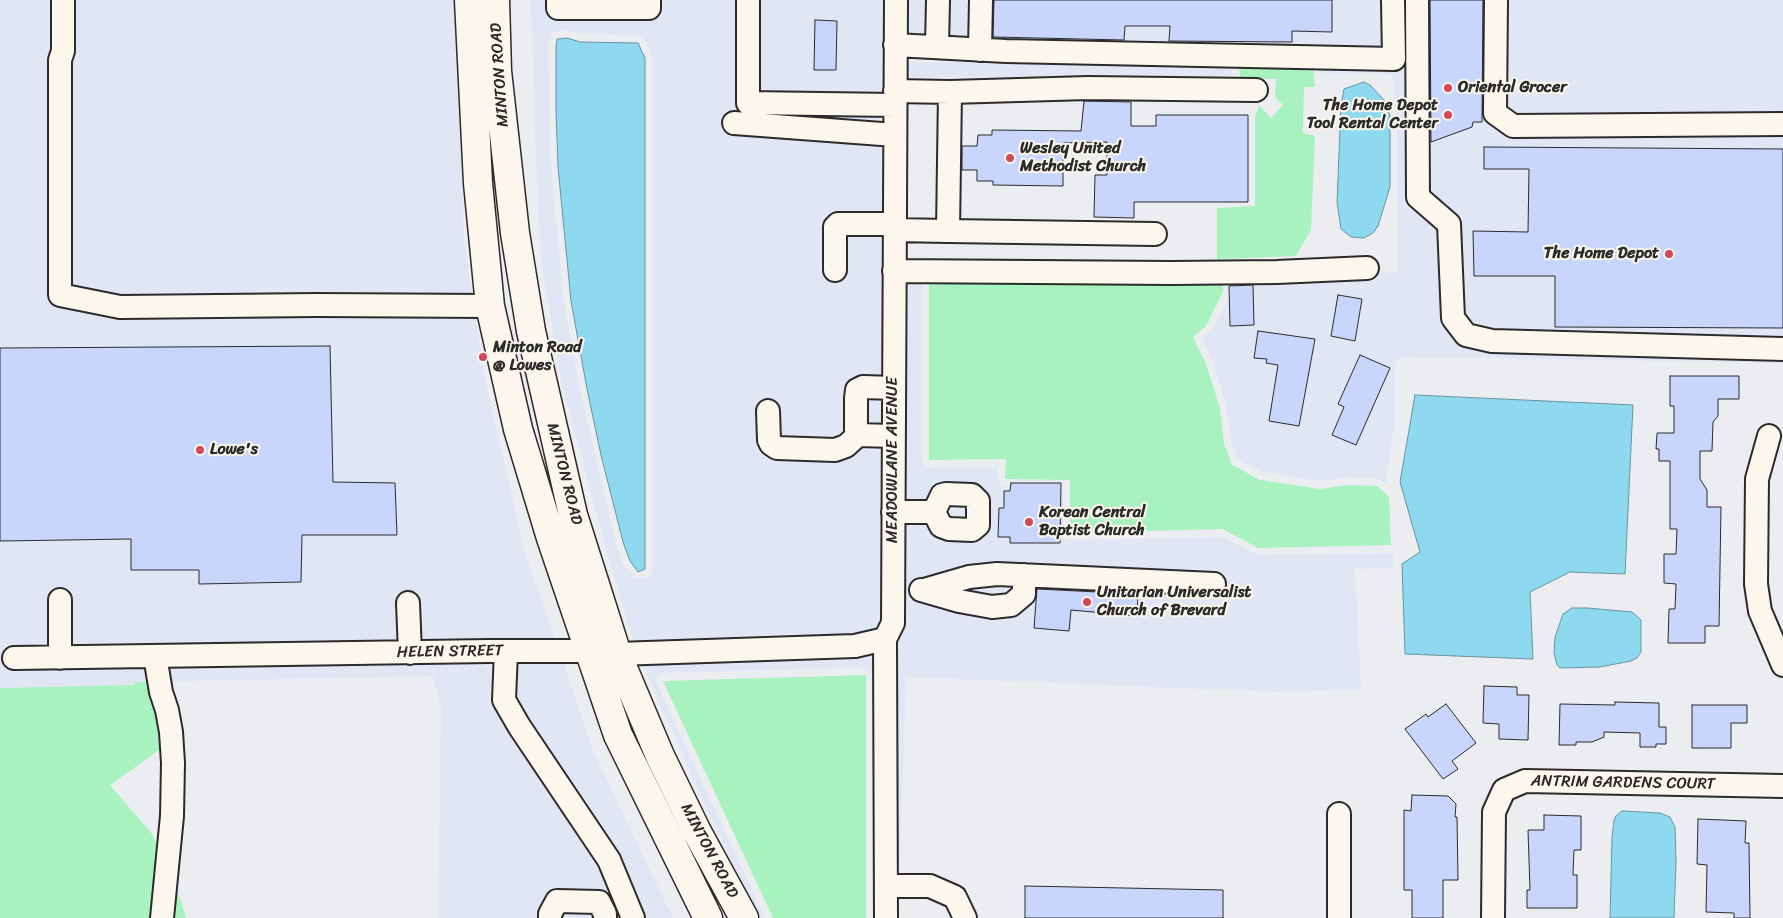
<!DOCTYPE html>
<html>
<head>
<meta charset="utf-8">
<style>
	body { margin:0 }
	canvas { display:block; background:#ecedf1 }
</style>
</head>
<body>
<canvas width="1783" height="918"></canvas>
<script>
const c = document.querySelector('canvas').getContext('2d');
c.lineJoin = 'round';
function fillPath(path, color) {
  c.fillStyle = color;
  c.fill(path, 'evenodd');
}
function poly(rows) {
  const path = new Path2D();
  for (const r of rows) {
    path.moveTo(r[0], r[1]);
    for (let i = 2; i < r.length; i += 2) path.lineTo(r[i], r[i + 1]);
  }
  return path;
}
function stroke(path, color, width, dash) {
  c.strokeStyle = color;
  c.lineWidth = width;
  c.lineCap = dash ? 'butt' : 'round';
  c.setLineDash(dash || []);
  c.stroke(path);
}
function drawText(font, color, halo, rows, align = 'center') {
  c.font = font + ' Sriracha,sans-serif';
  c.lineWidth = 4;
  c.setLineDash([]);
  c.textBaseline = 'middle';
  c.strokeStyle = halo;
  c.fillStyle = color;
  for (const [text, x, y, turn = 0] of rows) {
    c.save();
    c.translate(x, y);
    c.rotate((+turn || 0) * Math.PI / 180);
    c.textAlign = isNaN(turn) ? turn : align;
    if (halo) c.strokeText(text, 0, 0);
    c.fillText(text, 0, 0);
    c.restore();
  }
}
fillPath(poly([
	[0,0,456,0,464,240,484,374,524,549,594,753,673,918,438,918,441,707,433,676,135,682,136,685,0,688],
	[531,0,899,0,905,62,1232,67,1232,76,904,77,904,264,1397,273,1397,117,1394,104,1393,75,1364,74,1321,75,1321,69,1394,70,1402,0,1783,0,1783,363,1400,357,1397,360,1395,365,1395,429,1392,434,1386,484,1377,478,1347,477,1320,481,1262,472,1238,459,1231,441,1226,406,1213,361,1202,339,1212,330,1230,295,1230,277,922,279,922,460,925,467,929,468,998,467,998,481,1002,486,1063,488,1063,533,1064,538,1068,540,1222,537,1258,555,1393,553,1393,568,1355,569,1361,690,1277,692,906,677,898,918,873,918,873,675,870,669,866,667,663,673,659,675,656,679,657,684,765,918,760,918,704,804,634,643,604,542,561,381,541,260,535,136],
	[566,30,581,34,640,36,644,39,652,56,652,569,651,574,647,577,638,579,634,578,623,564,616,544,580,390,564,303,551,168,548,46,552,33],
	[906,0,1396,0,1395,62,905,54]
]), '#e1e6f5');
fillPath(poly([
	[1239,65,1313,67,1315,87,1304,87,1303,133,1315,136,1311,230,1296,256,1217,259,1217,208,1255,206,1255,118,1259,105,1271,118,1283,105,1275,97,1276,79,1240,79],
	[929,279,1223,279,1223,292,1206,326,1193,337,1206,364,1220,408,1224,443,1232,465,1260,480,1320,489,1347,485,1377,486,1389,497,1391,545,1258,548,1223,529,1070,533,1070,480,1005,479,1006,459,929,460],
	[866,675,866,918,773,918,663,681],
	[166,681,183,733,110,785,152,834,180,898,186,918,0,918,0,688,135,685,135,682]
]), '#a8f2c0');
const water = poly([
	[567,38,580,42,638,43,645,58,645,569,638,572,630,561,623,542,601,455,587,389,571,301,558,167,556,109,556,46,557,39,567,38],
	[1364,82,1370,85,1385,101,1390,116,1390,187,1378,226,1373,233,1364,238,1351,237,1341,229,1337,202,1341,105,1344,89,1364,82],
	[1415,395,1633,405,1625,574,1570,572,1530,592,1533,659,1405,654,1402,564,1420,552,1400,482,1415,395],
	[1572,608,1588,608,1632,612,1641,620,1641,652,1637,658,1631,661,1600,667,1560,668,1557,665,1554,653,1555,637,1563,614,1572,608],
	[1622,811,1660,813,1670,817,1675,827,1676,861,1674,918,1610,918,1612,838,1614,820,1616,816,1622,811]
]);
fillPath(water, '#8fd9f0');
stroke(water, '#6793a1', 1);
const building = poly([
	[994,0,1332,0,1332,32,1292,31,1292,42,1169,41,1170,26,1125,26,1124,40,993,37,994,0],
	[1430,0,1483,0,1482,122,1473,122,1472,127,1431,142,1430,0],
	[815,20,837,21,836,70,814,70,815,20],
	[1084,101,1131,102,1131,126,1156,126,1156,115,1248,115,1248,202,1134,202,1134,218,1094,217,1095,175,1107,175,1107,142,1063,143,1063,186,993,185,993,181,977,181,977,170,962,170,962,146,977,146,978,135,992,135,992,130,1081,131,1084,101],
	[1484,147,1783,149,1783,328,1555,327,1555,276,1474,276,1473,231,1528,232,1529,169,1484,169,1484,147],
	[1253,285,1254,325,1230,326,1229,286,1253,285],
	[1338,295,1362,299,1355,341,1331,336,1338,295],
	[1258,331,1315,339,1299,426,1269,421,1278,365,1266,363,1267,359,1254,358,1258,331],
	[330,346,333,482,395,483,397,535,302,535,301,582,199,584,199,570,131,570,131,539,0,541,0,348,330,346],
	[1360,355,1390,368,1356,445,1332,435,1344,407,1338,404,1360,355],
	[1670,376,1739,376,1739,399,1718,399,1718,416,1713,422,1712,451,1700,451,1700,479,1707,490,1707,507,1721,507,1719,626,1705,626,1705,643,1668,643,1669,609,1675,609,1676,584,1664,583,1664,554,1676,554,1677,529,1670,529,1670,461,1659,461,1659,449,1656,449,1657,433,1674,433,1674,406,1670,406,1670,376],
	[1011,483,1061,483,1060,543,1010,543,1010,537,998,537,999,508,1004,508,1004,491,1010,491,1011,483],
	[1037,589,1138,594,1137,616,1071,610,1069,631,1034,628,1037,589],
	[1484,686,1517,687,1517,695,1529,695,1528,740,1499,739,1499,724,1483,723,1484,686],
	[1615,702,1659,703,1659,727,1666,727,1666,744,1656,744,1656,747,1640,747,1640,733,1604,732,1604,737,1592,742,1576,742,1576,745,1559,745,1560,704,1615,705,1615,702],
	[1446,704,1476,743,1452,761,1458,769,1443,779,1405,729,1426,714,1428,717,1446,704],
	[1692,705,1747,705,1747,723,1731,723,1731,748,1692,748,1692,705],
	[1412,795,1448,796,1456,804,1455,817,1457,817,1458,880,1443,880,1443,918,1412,918,1412,890,1404,890,1404,810,1411,811,1412,795],
	[1544,815,1581,816,1581,850,1574,850,1573,875,1577,875,1577,908,1527,908,1527,890,1530,890,1528,830,1544,830,1544,815],
	[1698,819,1746,821,1745,843,1749,843,1750,918,1734,918,1734,913,1706,912,1707,865,1697,864,1698,819],
	[1025,886,1223,890,1223,918,1025,918,1025,886]
]);
fillPath(building, '#c8d6fd');
stroke(building, '#2b2b2b', 1);
const minor = poly([
	[63,0,63,51,60,60,60,295,120,307,317,305,490,306],
	[558,0,558,8,649,8,649,0],
	[748,0,748,103,895,105],
	[1417,0,1418,197,1449,224,1453,318,1466,335,1492,341,1783,349],
	[1496,0,1495,113,1513,126,1783,124],
	[895,45,1006,51,1394,59,1393,0],
	[937,47,938,0],
	[980,50,981,0],
	[950,92,1088,88,1256,90],
	[734,123,895,135],
	[894,230,948,231,950,92,895,91],
	[948,231,1155,234],
	[835,270,835,227,838,224,894,224],
	[894,271,1171,273,1277,272,1367,268],
	[768,411,769,440,771,444,777,448,835,450,846,446,858,435],
	[893,436,858,435,856,430,856,398,857,390,863,387,894,388],
	[1769,436,1757,479,1756,584,1760,611,1783,665],
	[893,512,934,512,941,526,949,529,972,530,978,525,978,501,972,495,946,494,942,495,934,512],
	[921,590,959,601,992,607,1011,605,1024,594,1024,575],
	[924,590,969,577,997,574,1214,584],
	[60,600,60,658],
	[408,603,410,653],
	[506,651,504,700,519,726,609,860,633,918],
	[155,656,161,692,167,710,171,732,173,763,172,816,162,918],
	[14,658,489,651,589,651,617,654,855,646,885,639],
	[1339,814,1339,918],
	[886,886,930,886,955,897,965,918],
	[550,918,550,914,557,901,599,902,605,914,605,918],
	[886,918,885,639,893,623,896,0],
	[1493,918,1494,812,1504,790,1525,781,1783,786]
]);
const major = poly([
	[469,0,478,183,490,306,518,429,551,538,618,735,708,918],
	[495,0,497,71,515,233,531,331,573,515,617,654,660,756,697,832,744,918]
]);
stroke(minor, '#2b2b2b', 26);
stroke(major, '#2b2b2b', 31);
stroke(minor, '#fbf7ec', 22);
stroke(major, '#fbf7ec', 28);
for (const [x, y, r, color] of [
	[1448,88,5,"#d1495b"],
	[1448,115,5,"#d1495b"],
	[1010,158,5,"#d1495b"],
	[1669,254,5,"#d1495b"],
	[483,357,5,"#d1495b"],
	[200,450,5,"#d1495b"],
	[1029,522,5,"#d1495b"],
	[1087,602,5,"#d1495b"]
]) {
  const dot = new Path2D();
  dot.arc(x, y, r, 0, 2 * Math.PI);
  c.fillStyle = color;
  c.fill(dot);
  stroke(dot, '#fbf7ec', 2);
}
drawText('16px', '#2b2b2b', '#fbf7ec', [
	["MINTON ROAD",500,75,-94],
	["MEADOWLANE AVENUE",893,460,-90],
	["MINTON ROAD",564,474,76],
	["HELEN STREET",450,652,-1],
	["ANTRIM GARDENS COURT",1623,783,1],
	["MINTON ROAD",709,851,62]
]);
drawText('bold 16px', '#2b2b2b', '#fbf7ec', [
	["Oriental Grocer",1458,88],
	["The Home Depot",1438,106,"right"],
	["Tool Rental Center",1438,124,"right"],
	["Wesley United",1020,149],
	["Methodist Church",1020,167],
	["The Home Depot",1659,254,"right"],
	["Minton Road",493,348],
	["@ Lowes",493,366],
	["Lowe's",210,450],
	["Korean Central",1039,513],
	["Baptist Church",1039,531],
	["Unitarian Universalist",1097,593],
	["Church of Brevard",1097,611]
], 'left');
</script>
</body>
</html>
